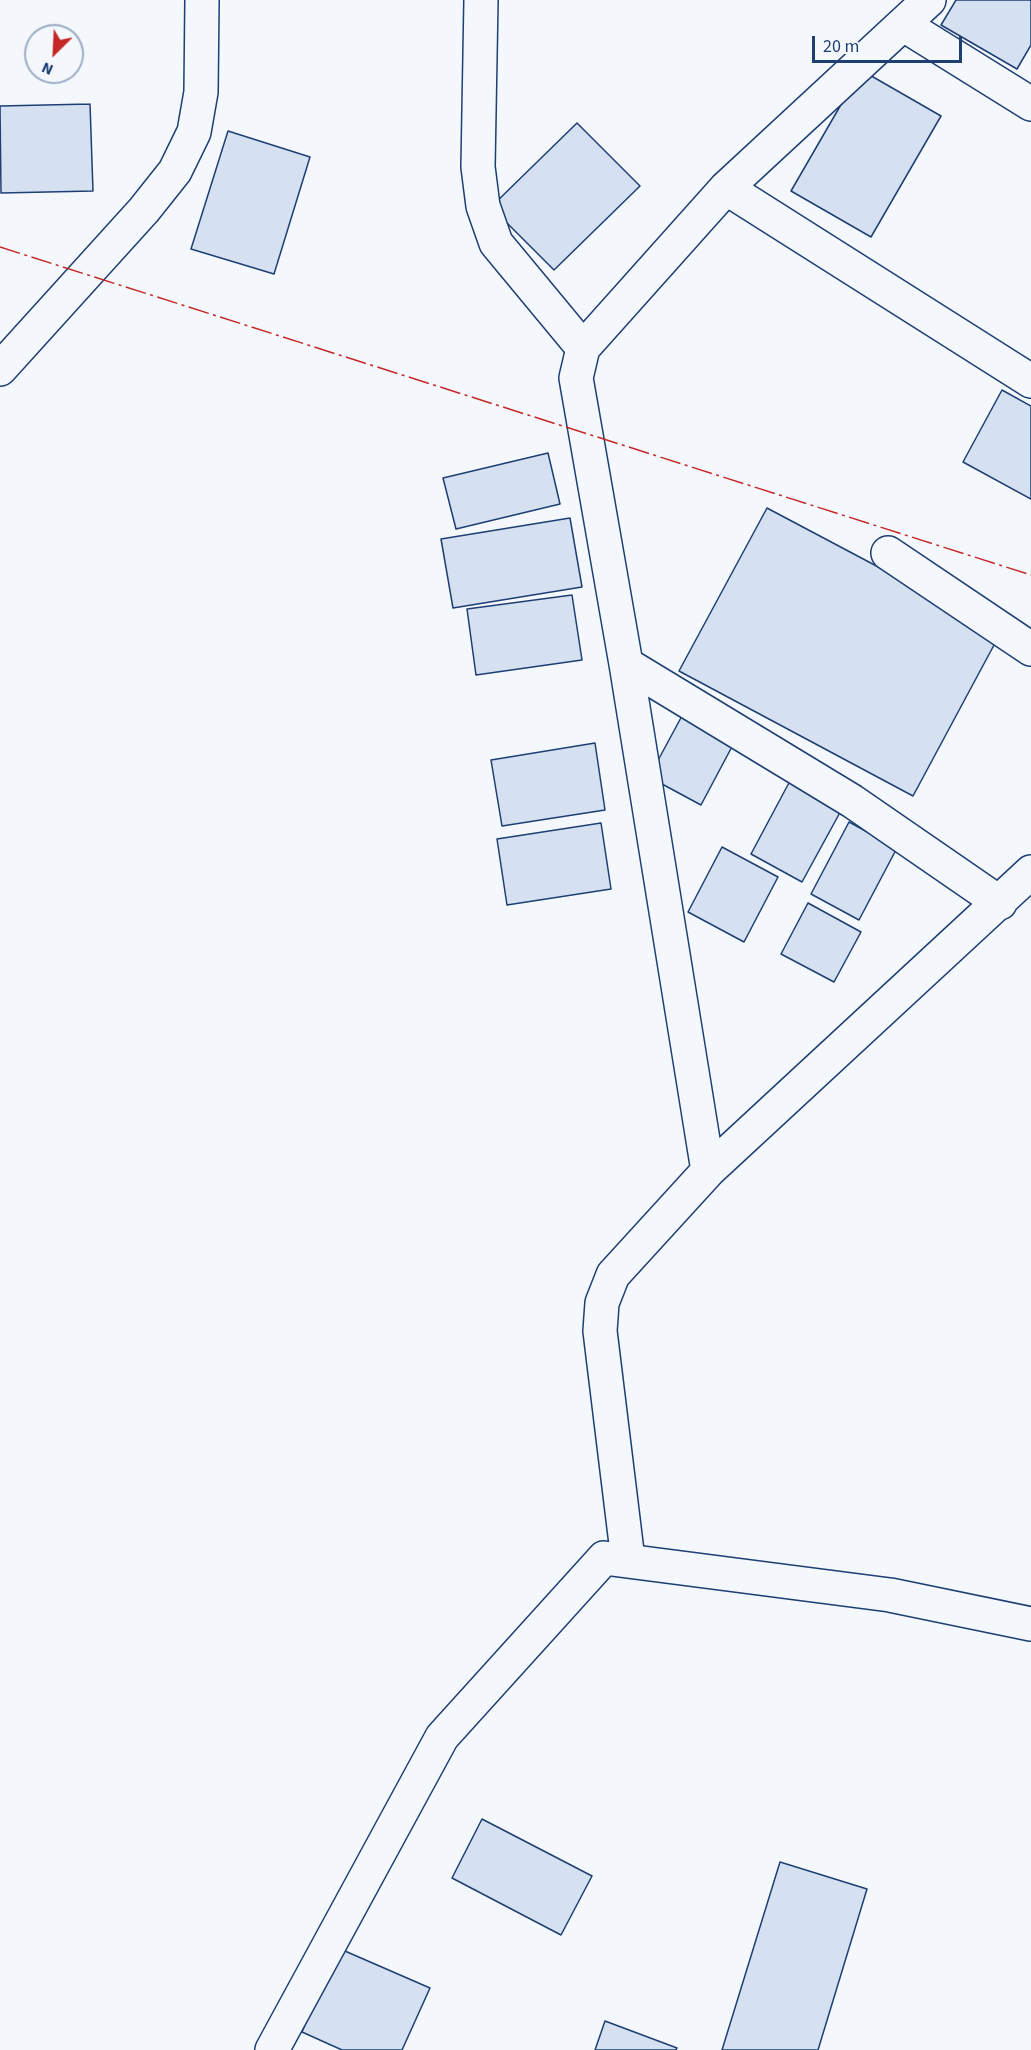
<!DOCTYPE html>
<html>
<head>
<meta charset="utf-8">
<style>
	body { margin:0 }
	#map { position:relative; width:1031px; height:2050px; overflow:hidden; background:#f4f7fb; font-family:"Source Sans 3",sans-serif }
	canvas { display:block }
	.north { position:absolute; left:24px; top:24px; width:60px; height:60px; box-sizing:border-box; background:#f4f7fb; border:2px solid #9eadc5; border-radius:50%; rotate:204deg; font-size:16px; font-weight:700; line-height:24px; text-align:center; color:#1d3f73 }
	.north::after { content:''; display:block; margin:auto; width:21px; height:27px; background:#c62828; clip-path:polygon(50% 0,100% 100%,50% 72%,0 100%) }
	.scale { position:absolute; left:812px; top:36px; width:150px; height:27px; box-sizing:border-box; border:3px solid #1d3f73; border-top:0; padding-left:8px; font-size:18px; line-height:21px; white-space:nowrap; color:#1d3f73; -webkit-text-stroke:4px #f4f7fb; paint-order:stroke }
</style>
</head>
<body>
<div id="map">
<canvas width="1031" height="2050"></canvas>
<div class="north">N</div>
<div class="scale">20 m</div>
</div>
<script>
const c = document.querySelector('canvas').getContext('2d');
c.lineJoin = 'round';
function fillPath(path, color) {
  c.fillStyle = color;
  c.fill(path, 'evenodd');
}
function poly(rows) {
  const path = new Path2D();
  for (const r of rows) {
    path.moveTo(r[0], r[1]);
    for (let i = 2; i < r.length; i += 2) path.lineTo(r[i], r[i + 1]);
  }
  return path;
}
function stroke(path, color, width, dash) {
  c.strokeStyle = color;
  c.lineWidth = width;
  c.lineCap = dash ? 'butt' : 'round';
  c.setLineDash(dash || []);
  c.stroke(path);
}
const building = poly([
	[956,0,1031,0,1031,45,1017,69,941,25,956,0],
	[861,70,941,116,871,237,791,191,861,70],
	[90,104,93,191,1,193,0,106,90,104],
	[577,123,640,186,554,270,491,207,577,123],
	[228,131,310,157,274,274,191,249,228,131],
	[1002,390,1031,406,1031,499,963,462,1002,390],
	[548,453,560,504,456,529,443,478,548,453],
	[767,508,1001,632,913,796,679,671,767,508],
	[570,518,582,587,453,608,441,539,570,518],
	[572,595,582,660,476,675,467,609,572,595],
	[683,714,735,741,701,805,649,777,683,714],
	[595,743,605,810,502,826,491,760,595,743],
	[791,779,843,807,802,882,751,854,791,779],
	[849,822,897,848,859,920,811,894,849,822],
	[601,823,611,889,507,905,497,839,601,823],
	[722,847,778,877,744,942,688,912,722,847],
	[808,903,861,932,834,982,781,954,808,903],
	[482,1819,592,1876,561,1935,452,1878,482,1819],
	[780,1862,867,1889,818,2050,722,2050,780,1862],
	[338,1948,430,1988,402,2050,342,2050,302,2032,338,1948],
	[605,2021,677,2048,676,2050,595,2050,605,2021]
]);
fillPath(building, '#d5e0f0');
stroke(building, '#1d3f73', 1.5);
const street = poly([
	[481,0,478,167,483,206,496,243,583,348],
	[904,25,1031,104],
	[726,188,1031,381],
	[0,369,144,210,175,171,194,132,201,92,202,0],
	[888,553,1031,649],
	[626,664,852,801,1000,903],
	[708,1171,626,664,576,378,583,348,726,188,929,0],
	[628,1560,600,1331,602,1303,613,1275,708,1171,1031,872]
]);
const secondary = poly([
	[272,2050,442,1737,604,1558,890,1595,1031,1624]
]);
stroke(street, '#1d3f73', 36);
stroke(secondary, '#1d3f73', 36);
stroke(street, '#f4f7fb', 33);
stroke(secondary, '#f4f7fb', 33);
stroke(poly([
	[0,247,1031,575]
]), '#c62828', 1.5, [21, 4.5, 3, 4.5]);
</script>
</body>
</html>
